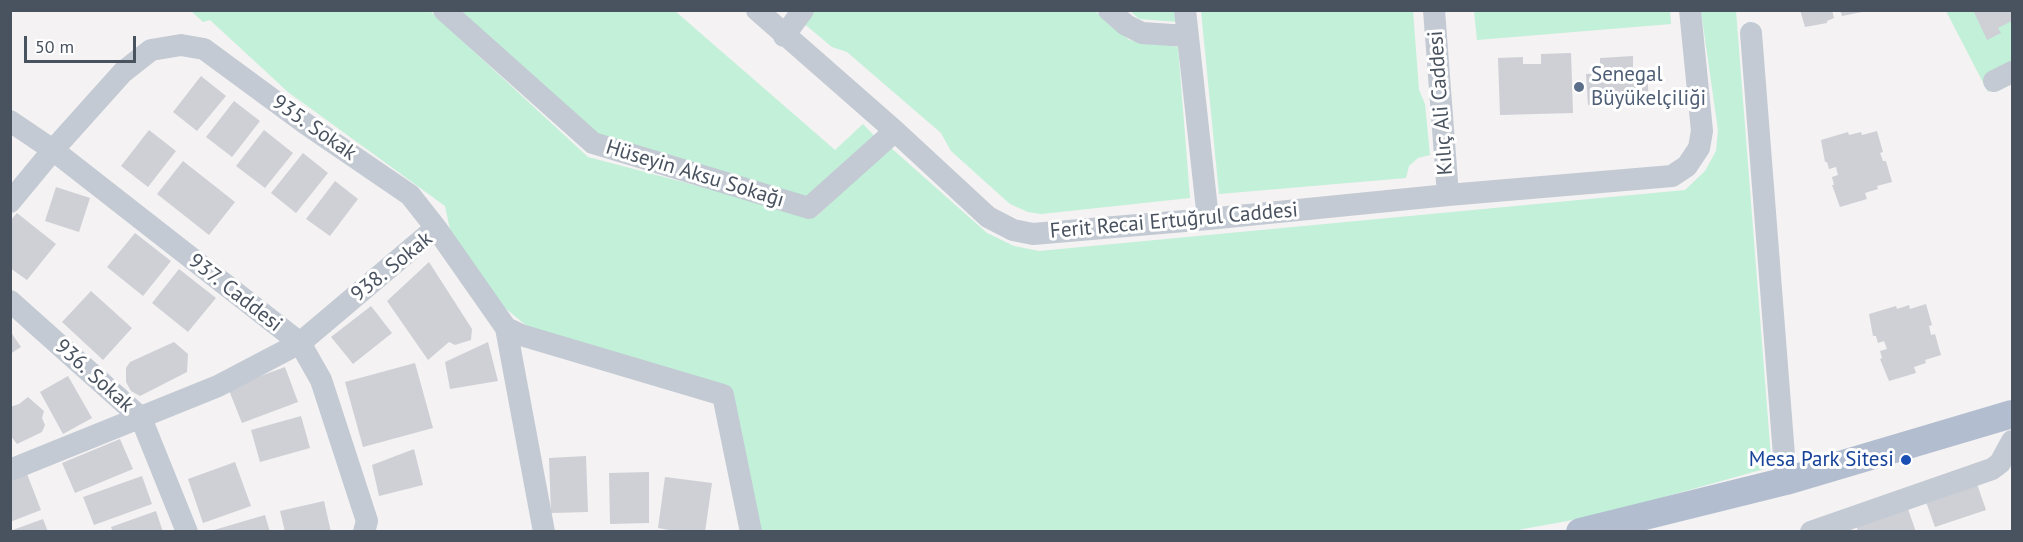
<!DOCTYPE html>
<html>
<head>
<meta charset="utf-8">
<style>
	body { margin:0 }
	#map { position:relative; width:2023px; height:542px; overflow:hidden; background:#f4f2f2; font-family:"PT Sans",sans-serif }
	canvas { display:block }
	.frame { position:absolute; inset:0; border:12px solid #49525f; pointer-events:none }
	.scale { position:absolute; left:24px; top:36px; width:112px; height:27px; box-sizing:border-box; border:3px solid #49525f; border-top:0; padding-left:8px; font-size:18px; line-height:21px; white-space:nowrap; color:#49525f; -webkit-text-stroke:4px #fff; paint-order:stroke }
</style>
</head>
<body>
<div id="map">
<canvas width="2023" height="542"></canvas>
<div class="frame"></div>
<div class="scale">50 m</div>
</div>
<script>
const c = document.querySelector('canvas').getContext('2d');
c.lineJoin = 'round';
function fillPath(path, color) {
  c.fillStyle = color;
  c.fill(path, 'evenodd');
}
function poly(rows) {
  const path = new Path2D();
  for (const r of rows) {
    path.moveTo(r[0], r[1]);
    for (let i = 2; i < r.length; i += 2) path.lineTo(r[i], r[i + 1]);
  }
  return path;
}
function stroke(path, color, width, dash) {
  c.strokeStyle = color;
  c.lineWidth = width;
  c.lineCap = dash ? 'butt' : 'round';
  c.setLineDash(dash || []);
  c.stroke(path);
}
function drawText(font, color, halo, rows, align = 'center') {
  c.font = font + ' "PT Sans",sans-serif';
  c.lineWidth = 6;
  c.setLineDash([]);
  c.textBaseline = 'middle';
  c.strokeStyle = halo;
  c.fillStyle = color;
  for (const [text, x, y, turn = 0] of rows) {
    c.save();
    c.translate(x, y);
    c.rotate((+turn || 0) * Math.PI / 180);
    c.textAlign = isNaN(turn) ? turn : align;
    if (halo) c.strokeText(text, 0, 0);
    c.fillText(text, 0, 0);
    c.restore();
  }
}
fillPath(poly([
	[812,10,1095,11,1129,40,1178,47,1190,198,1041,214,1028,212,1010,204,951,151,941,133,847,52,832,47,802,22],
	[191,11,430,11,588,157,816,217,890,147,987,233,1014,246,1039,251,1685,190,1705,171,1716,151,1718,130,1701,11,1736,11,1771,458,1764,469,1600,515,1512,531,761,531,731,391,528,327,499,303,452,239,445,206,288,92,210,20,203,22],
	[455,11,675,11,835,150,863,124,878,140,807,201,600,139],
	[1130,11,1178,11,1179,22,1139,19],
	[1201,11,1413,11,1419,90,1425,104,1430,155,1418,158,1409,166,1406,178,1219,194],
	[1474,11,1670,11,1671,24,1477,40],
	[1946,11,2012,11,2012,78,1988,92]
]), '#c2f0d9');
fillPath(poly([
	[1800,10,1832,10,1834,18,1827,21,1827,23,1805,27],
	[1840,10,1861,10,1862,12,1842,16],
	[1973,10,2012,10,2012,21,1998,28,2001,33,1987,40],
	[1571,53,1573,113,1500,115,1498,58,1523,57,1523,64,1541,64,1541,54],
	[1633,56,1633,71,1647,70,1649,102,1588,105,1586,74,1600,73,1600,58],
	[201,76,226,96,197,131,173,112],
	[234,101,260,121,232,157,206,137],
	[149,130,176,151,148,187,121,166],
	[264,130,293,153,265,188,236,166],
	[1877,131,1883,152,1880,153,1883,161,1886,161,1892,182,1877,186,1878,189,1865,193,1867,199,1840,207,1832,185,1834,185,1832,177,1838,175,1836,167,1829,169,1827,162,1825,162,1821,140,1848,132,1849,135,1861,132,1862,135],
	[303,153,328,173,296,213,271,193],
	[183,161,235,202,209,235,157,194],
	[335,181,358,199,330,236,306,219],
	[56,187,90,198,79,232,45,221],
	[17,213,56,244,27,280,10,268,10,221],
	[135,233,171,261,143,296,107,267],
	[429,262,472,329,471,340,455,345,449,342,428,360,387,301],
	[179,269,216,298,188,332,152,303],
	[91,291,132,328,103,360,62,322],
	[1926,304,1932,325,1929,326,1931,335,1935,334,1941,355,1925,360,1926,363,1914,367,1916,373,1889,381,1880,359,1882,358,1880,351,1887,349,1884,341,1878,343,1876,336,1873,336,1869,314,1896,306,1897,309,1909,305,1910,309],
	[371,306,392,333,353,364,331,337],
	[10,331,21,347,10,354],
	[174,342,188,354,187,372,140,396,131,391,126,382,126,368,130,362],
	[488,342,498,381,450,389,445,362],
	[415,363,433,428,363,447,345,382],
	[285,367,298,402,242,423,228,388],
	[68,376,92,418,63,434,40,392],
	[28,397,44,411,42,418,45,425,42,432,17,444,10,435,10,407,19,404],
	[301,416,310,448,260,462,251,430],
	[120,439,133,469,75,493,62,463],
	[414,449,423,485,379,496,372,465],
	[586,456,588,512,551,513,549,458],
	[235,462,251,506,203,523,188,479],
	[649,472,649,523,610,524,609,473],
	[27,474,41,510,10,522,10,480],
	[142,476,152,504,94,525,83,497],
	[665,477,712,483,705,532,680,532,658,528],
	[1977,484,1986,510,1935,527,1926,502],
	[324,501,331,532,285,532,280,511],
	[1907,506,1916,532,1858,532,1856,524],
	[156,511,163,532,113,532,111,527],
	[265,515,270,532,215,532,214,530],
	[43,519,48,532,10,532,10,531]
]), '#ced0d6');
stroke(poly([
	[444,10,593,143,809,208,895,131],
	[757,10,895,131,988,217,1013,230,1033,234,1208,219,1448,195,1672,176,1687,166,1699,148,1702,131,1690,10],
	[1109,10,1126,25,1142,33,1187,36],
	[1185,10,1208,219],
	[1434,10,1448,195],
	[1751,33,1786,481],
	[784,36,803,10],
	[1994,81,2012,72],
	[10,121,53,150,300,343,321,380,367,521,364,532],
	[10,202,53,150,123,72,151,50,181,45,204,49,306,124,410,195,436,228,506,328,521,335,723,395,751,532],
	[10,301,141,418,187,532],
	[506,328,544,532],
	[10,470,218,386,300,343,436,228],
	[1811,532,1992,469,2000,463,2012,441]
]), '#c3cad3', 22);
stroke(poly([
	[1580,532,1786,481,2012,414]
]), '#b2bdcf', 28);
for (const [x, y, r, color] of [
	[1579,87,6,"#5c6f8a"],
	[1906,460,6,"#1a4fb4"]
]) {
  const dot = new Path2D();
  dot.arc(x, y, r, 0, 2 * Math.PI);
  c.fillStyle = color;
  c.fill(dot);
  stroke(dot, '#fff', 2);
}
drawText('21px', '#4e5e75', '#fff', [
	["Senegal",1591,75],
	["Büyükelçiliği",1591,99]
], 'left');
drawText('21px', '#49525f', '#fff', [
	["Kılıç Ali Caddesi",1441,103,-94],
	["935. Sokak",314,128,35],
	["Hüseyin Aksu Sokağı",695,174,17],
	["Ferit Recai Ertuğrul Caddesi",1174,221,-5],
	["938. Sokak",392,267,-39],
	["937. Caddesi",235,293,38],
	["936. Sokak",94,376,42]
]);
drawText('21px', '#164399', '#fff', [
	["Mesa Park Sitesi",1894,460]
], 'right');
</script>
</body>
</html>
